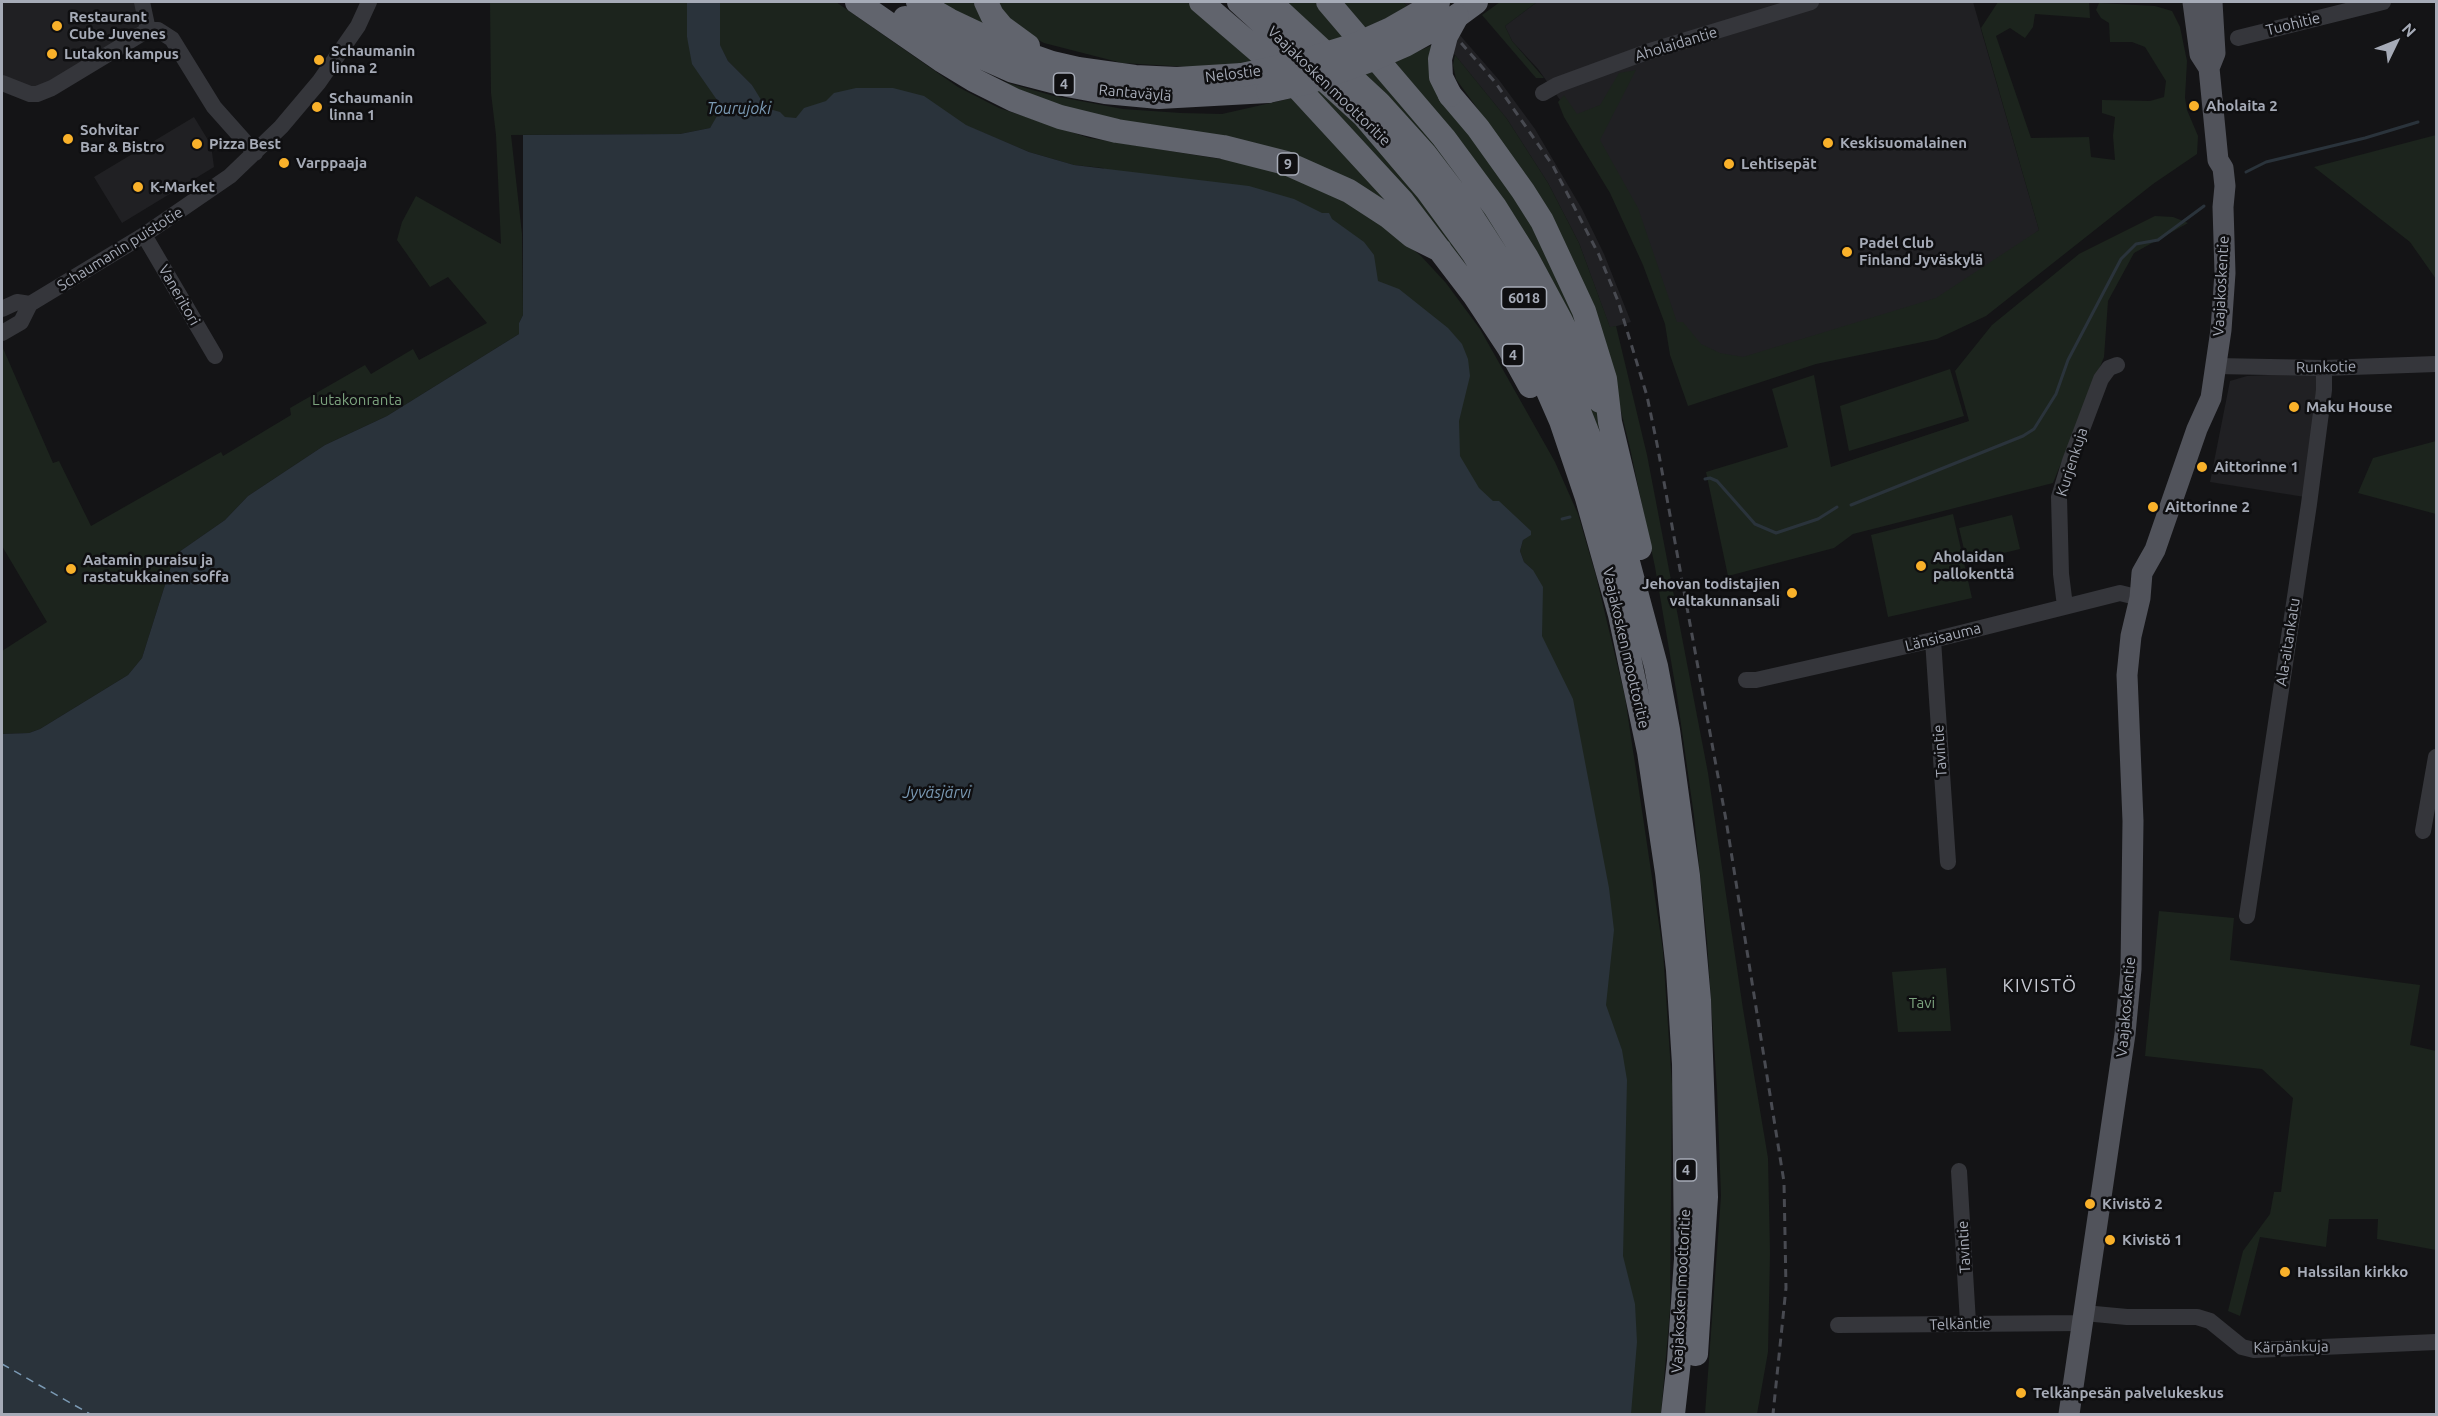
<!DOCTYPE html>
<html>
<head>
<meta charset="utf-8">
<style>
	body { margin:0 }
	#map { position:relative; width:2438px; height:1416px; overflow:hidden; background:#141416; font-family:Ubuntu,sans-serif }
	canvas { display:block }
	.frame { position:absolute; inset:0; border:3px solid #a6abb7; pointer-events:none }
	.north { position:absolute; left:2366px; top:12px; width:60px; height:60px; -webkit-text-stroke:4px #0f0f11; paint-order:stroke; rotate:47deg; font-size:16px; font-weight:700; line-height:24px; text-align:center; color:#a6abb7 }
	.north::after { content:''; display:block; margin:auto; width:21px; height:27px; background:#a6abb7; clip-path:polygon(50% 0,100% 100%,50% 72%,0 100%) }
</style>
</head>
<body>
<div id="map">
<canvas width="2438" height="1416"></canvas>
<div class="frame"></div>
<div class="north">N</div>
</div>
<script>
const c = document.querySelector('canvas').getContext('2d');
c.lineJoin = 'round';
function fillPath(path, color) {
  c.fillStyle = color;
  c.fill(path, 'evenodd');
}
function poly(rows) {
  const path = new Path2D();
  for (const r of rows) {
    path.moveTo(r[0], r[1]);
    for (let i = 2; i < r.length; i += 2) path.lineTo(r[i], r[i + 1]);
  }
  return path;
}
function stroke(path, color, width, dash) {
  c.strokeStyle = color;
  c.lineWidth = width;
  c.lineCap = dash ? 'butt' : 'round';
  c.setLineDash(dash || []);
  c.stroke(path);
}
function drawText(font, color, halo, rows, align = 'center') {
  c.font = font + ' Ubuntu,sans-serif';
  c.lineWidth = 5;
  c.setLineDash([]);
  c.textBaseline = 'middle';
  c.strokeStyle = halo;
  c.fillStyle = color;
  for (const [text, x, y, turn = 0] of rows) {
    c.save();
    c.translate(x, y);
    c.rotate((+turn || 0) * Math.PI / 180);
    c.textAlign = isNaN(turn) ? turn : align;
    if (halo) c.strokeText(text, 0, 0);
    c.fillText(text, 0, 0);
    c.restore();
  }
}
fillPath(poly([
	[2,2,138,2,143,30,36,92,2,78],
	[1403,2,1431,2,1499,80,1535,129,1582,209,1604,254,1631,322,1610,328,1579,243,1548,183,1507,119,1455,55],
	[1537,2,1973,2,2039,230,1939,316,1689,380,1617,197,1580,128,1538,69,1512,41,1505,26],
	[194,117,211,145,214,167,122,223,94,177],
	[2318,373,2305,497,2210,482,2230,381,2247,376]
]), '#202023');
fillPath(poly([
	[490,2,687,2,687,37,717,100,718,116,710,128,680,134,511,135,522,234,523,315,519,323,519,334,387,416,325,445,248,496,225,520,179,552,170,569,142,658,128,675,40,729,29,733,2,734,2,651,47,622,2,546,2,346,53,463,59,461,91,526,221,452,223,456,291,415,290,408,365,365,371,374,413,349,419,360,487,323,448,277,430,287,397,240,402,222,416,196,501,244,496,135,491,93],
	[720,2,836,2,958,87,999,108,1089,138,1245,163,1290,176,1342,198,1393,233,1421,256,1446,283,1480,329,1555,462,1578,514,1596,576,1625,697,1663,951,1672,1086,1670,1310,1661,1414,1414,1414,1533,570,1524,562,1520,551,1523,540,1103,168,1074,165,1029,152,967,126,798,190,752,85,728,61,720,46],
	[935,2,977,2,997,35],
	[993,2,1187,2,1221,27,1259,61,1228,66,1189,67,1122,63,1044,43,1019,30],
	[1286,2,1320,2,1491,212,1592,398,1611,450],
	[1340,2,1403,2,1409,8,1364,28],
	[1500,2,1537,2,1505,26,1512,41,1544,78,1536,78,1482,15],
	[1998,2,2089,2,2090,18,2035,14,2033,27,2025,38,2010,28,1996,36,2031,138,2089,137,2091,157,2115,160,2113,136,2115,117,2102,113,2102,100,2150,101,2164,97,2166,81,2145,47,2132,42,2110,42,2109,23,2101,18,2096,10,2099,3,2155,6,2172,11,2180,27,2187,61,2185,98,2187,110,2198,136,2197,154,2153,184,1986,316,1937,339,1816,364,1688,406,1670,355,1665,324,1643,265,1610,193,1564,117,1558,102,1564,95,1577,114,1600,105,1619,73,1636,70,1600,140,1638,208,1677,322,1683,322,1701,344,1720,353,1743,357,1936,298,2039,230,1981,28],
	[1437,43,1434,57,1518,194,1588,342,1389,64],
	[1455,55,1507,119,1548,183,1579,243,1610,327,1616,326,1647,455,1708,773,1743,1009,1768,1158,1770,1253,1768,1352,1757,1414,1705,1414,1721,1196,1717,1090,1707,941,1694,816,1677,696,1655,567,1630,448,1605,346,1516,162,1456,79,1453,65],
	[994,79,1054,96,1123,109,1181,113,1222,114,1297,97,1417,229,1371,198,1086,118],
	[1321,89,1341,107,1419,194,1501,316,1310,93],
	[2436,135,2436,279,2410,242,2314,167],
	[2155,216,2173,217,2188,223,2134,253,2108,301,2104,357,2053,483,1853,534,1834,548,1728,576,1706,472,1788,447,1772,389,1814,375,1831,467,1969,421,1955,371,1992,325,2079,254],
	[1950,369,1964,416,1849,451,1840,406],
	[2436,441,2436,514,2358,493,2373,458],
	[1953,514,1972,598,1888,617,1871,535],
	[2012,515,2020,549,1967,562,1959,528],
	[2159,911,2234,918,2230,960,2420,985,2410,1045,2436,1051,2436,1250,2377,1239,2378,1219,2329,1219,2326,1247,2260,1237,2240,1316,2228,1311,2243,1251,2270,1214,2274,1192,2281,1192,2293,1098,2262,1069,2145,1056],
	[1946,968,1951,1031,1898,1032,1892,972]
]), '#1c241d');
fillPath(poly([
	[687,2,720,2,720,45,728,61,752,85,766,108,780,112,785,117,796,118,804,108,826,101,834,93,856,88,893,88,924,96,966,125,1029,152,1074,165,1249,186,1294,199,1322,213,1329,213,1332,219,1364,242,1374,255,1378,281,1399,289,1448,328,1462,344,1468,359,1470,376,1459,421,1460,456,1479,488,1493,501,1499,501,1531,531,1531,535,1523,540,1520,551,1524,562,1533,570,1543,587,1542,636,1573,699,1609,888,1614,930,1606,1005,1622,1050,1627,1080,1623,1256,1635,1304,1637,1342,1631,1414,2,1414,2,734,29,733,40,729,128,675,142,658,170,569,179,552,225,520,248,496,325,445,387,416,519,334,519,323,523,315,523,135,680,134,710,128,717,116,717,100,692,64,687,37]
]), '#2a333b');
stroke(poly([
	[2246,172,2266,162,2365,138,2418,122],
	[1705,479,1710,478,1717,481,1755,524,1776,533,1818,519,1837,507],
	[1851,505,2023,436,2034,429,2056,394,2068,360,2121,259,2136,244,2158,240,2204,206],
	[1562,519,1570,517]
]), '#2a333b', 3);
stroke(poly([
	[2,1364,90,1414]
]), '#7b9ab4', 1.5, [8, 6]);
stroke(poly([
	[142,2,148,30],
	[2238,38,2383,2],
	[2,83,30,94,37,94,52,88,148,30,158,30,172,39,214,107,255,153],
	[1543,93,1557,85,1647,52,1811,2],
	[144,235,215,356],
	[2,309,17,302,30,304],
	[2,333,21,322,30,304,144,235,230,176,281,127,319,82,358,26,369,2],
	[2215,366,2324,368,2436,364],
	[2065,606,2061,574,2059,497,2070,461,2101,379,2109,368,2117,365],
	[1933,640,1948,862],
	[1746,680,1756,680,1933,640,2120,593,2140,598],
	[2423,831,2436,757],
	[2247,916,2309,504,2324,390,2324,368],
	[1959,1171,1968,1323],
	[2084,1313,2127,1317,2197,1317,2210,1321,2242,1347,2254,1350,2436,1342],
	[1838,1325,2083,1323]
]), '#35363b', 16);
stroke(poly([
	[2193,2,2200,54,2209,68],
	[2069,1414,2125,1034,2131,969,2133,821,2127,675,2131,636,2140,598,2142,573,2155,550,2197,429,2211,398,2221,330,2225,273,2223,207,2225,186,2223,168,2218,160,2209,68,2215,53,2212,2]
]), '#51535b', 21);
stroke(poly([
	[857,2,941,60,974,80,1014,100,1060,117,1117,131,1223,147,1286,163,1349,191,1389,217,1412,236,1440,250],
	[918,2,949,20,1004,46,1052,63,1078,69,1135,77,1177,79,1242,75],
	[986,2,992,15,1002,27,1028,46],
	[1201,2,1286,75,1403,202,1474,295,1509,348,1530,386],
	[1239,2,1364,116,1427,190,1473,253,1509,311,1540,373,1561,421,1587,498,1620,615,1649,752,1667,873,1678,970,1684,1064,1686,1259,1679,1361,1673,1414],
	[1270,2,1379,103,1425,154,1467,209,1518,288,1543,332,1565,376,1606,480,1656,666,1668,730,1688,876,1699,1000,1706,1197,1696,1354],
	[1328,2,1444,138,1495,207,1527,258,1561,321,1600,401],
	[1457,16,1476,2],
	[905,18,943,40,1013,71,1067,85,1105,92,1159,97,1268,91],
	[1450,95,1478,128,1523,191,1542,221,1584,311,1605,379,1610,422,1640,548]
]), '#61646d', 24);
stroke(poly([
	[1423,2,1437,15,1495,82,1553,166,1599,255,1618,301,1647,396,1657,444,1726,820,1784,1182,1786,1288,1773,1414]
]), '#484a51', 3, [8, 6]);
stroke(poly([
	[1242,75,1293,64,1355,45,1391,29,1438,2],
	[1268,91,1309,82,1368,61,1405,45,1457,16],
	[1450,95,1441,77,1440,59,1446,36,1457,16]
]), '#61646d', 24);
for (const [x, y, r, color] of [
	[57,26,6,"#f9b12a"],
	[52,54,6,"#f9b12a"],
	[319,60,6,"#f9b12a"],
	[2194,106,6,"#f9b12a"],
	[317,107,6,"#f9b12a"],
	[68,139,6,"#f9b12a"],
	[1828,143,6,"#f9b12a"],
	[197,144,6,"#f9b12a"],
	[284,163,6,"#f9b12a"],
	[1729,164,6,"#f9b12a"],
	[138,187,6,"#f9b12a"],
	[1847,252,6,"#f9b12a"],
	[2294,407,6,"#f9b12a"],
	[2202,467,6,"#f9b12a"],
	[2153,507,6,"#f9b12a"],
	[1921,566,6,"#f9b12a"],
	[71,569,6,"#f9b12a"],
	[1792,593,6,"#f9b12a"],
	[2090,1204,6,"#f9b12a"],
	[2110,1240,6,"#f9b12a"],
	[2285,1272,6,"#f9b12a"],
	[2021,1393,6,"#f9b12a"]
]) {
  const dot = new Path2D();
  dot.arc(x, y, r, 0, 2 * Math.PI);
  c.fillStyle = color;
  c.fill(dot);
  stroke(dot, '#0f0f11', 2);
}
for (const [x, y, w] of [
	[1064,84,21],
	[1288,164,21],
	[1524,298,45],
	[1513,355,21],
	[1686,1170,21]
]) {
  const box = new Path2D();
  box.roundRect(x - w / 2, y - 11, w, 22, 4.5);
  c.fillStyle = '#0f0f11';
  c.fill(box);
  stroke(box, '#a6abb7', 1.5);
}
drawText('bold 14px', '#a6abb7', null, [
	["4",1064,84],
	["9",1288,164],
	["6018",1524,298],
	["4",1513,355],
	["4",1686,1170]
]);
drawText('bold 15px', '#a6abb7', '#0f0f11', [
	["Restaurant",69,17],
	["Cube Juvenes",69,34],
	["Schaumanin",331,51],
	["linna 2",331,68],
	["Lutakon kampus",64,54],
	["Schaumanin",329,98],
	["linna 1",329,115],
	["Aholaita 2",2206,106],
	["Sohvitar",80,130],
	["Bar & Bistro",80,147],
	["Keskisuomalainen",1840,143],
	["Pizza Best",209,144],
	["Varppaaja",296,163],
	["Lehtisepät",1741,164],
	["K-Market",150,187],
	["Padel Club",1859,243],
	["Finland Jyväskylä",1859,260],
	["Maku House",2306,407],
	["Aittorinne 1",2214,467],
	["Aittorinne 2",2165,507],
	["Aholaidan",1933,557],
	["pallokenttä",1933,574],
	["Aatamin puraisu ja",83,560],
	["rastatukkainen soffa",83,577],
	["Jehovan todistajien",1780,584,"right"],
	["valtakunnansali",1780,601,"right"],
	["Kivistö 2",2102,1204],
	["Kivistö 1",2122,1240],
	["Halssilan kirkko",2297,1272],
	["Telkänpesän palvelukeskus",2033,1393]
], 'left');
drawText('15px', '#a6abb7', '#0f0f11', [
	["Tuohitie",2293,24,-14],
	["Aholaidantie",1676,44,-17],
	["Nelostie",1233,74,-7],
	["Vaajakosken moottoritie",1329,86,44],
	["Rantaväylä",1135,93,5],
	["Schaumanin puistotie",120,249,-32],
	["Vaajakoskentie",2221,286,-87],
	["Vaneritori",179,295,60],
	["Runkotie",2326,367,-1],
	["Kurjenkuja",2072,462,-72],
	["Länsisauma",1943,637,-14],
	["Ala-aitankatu",2288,642,-81],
	["Vaajakosken moottoritie",1626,648,77],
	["Tavintie",1940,751,-94],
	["Vaajakoskentie",2126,1007,-85],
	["Tavintie",1964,1247,-93],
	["Vaajakosken moottoritie",1681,1291,-87],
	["Telkäntie",1960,1324,-2],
	["Kärpänkuja",2291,1347,-1]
]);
drawText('15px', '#7ca37e', '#0f0f11', [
	["Lutakonranta",357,400],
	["Tavi",1922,1003]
]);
drawText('italic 16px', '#7b9ab4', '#0f0f11', [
	["Tourujoki",739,109],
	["Jyväsjärvi",937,793]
]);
c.letterSpacing = '1.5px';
drawText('18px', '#c7cad3', '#0f0f11', [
	["KIVISTÖ",2040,986]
]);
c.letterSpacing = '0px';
</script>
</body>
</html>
